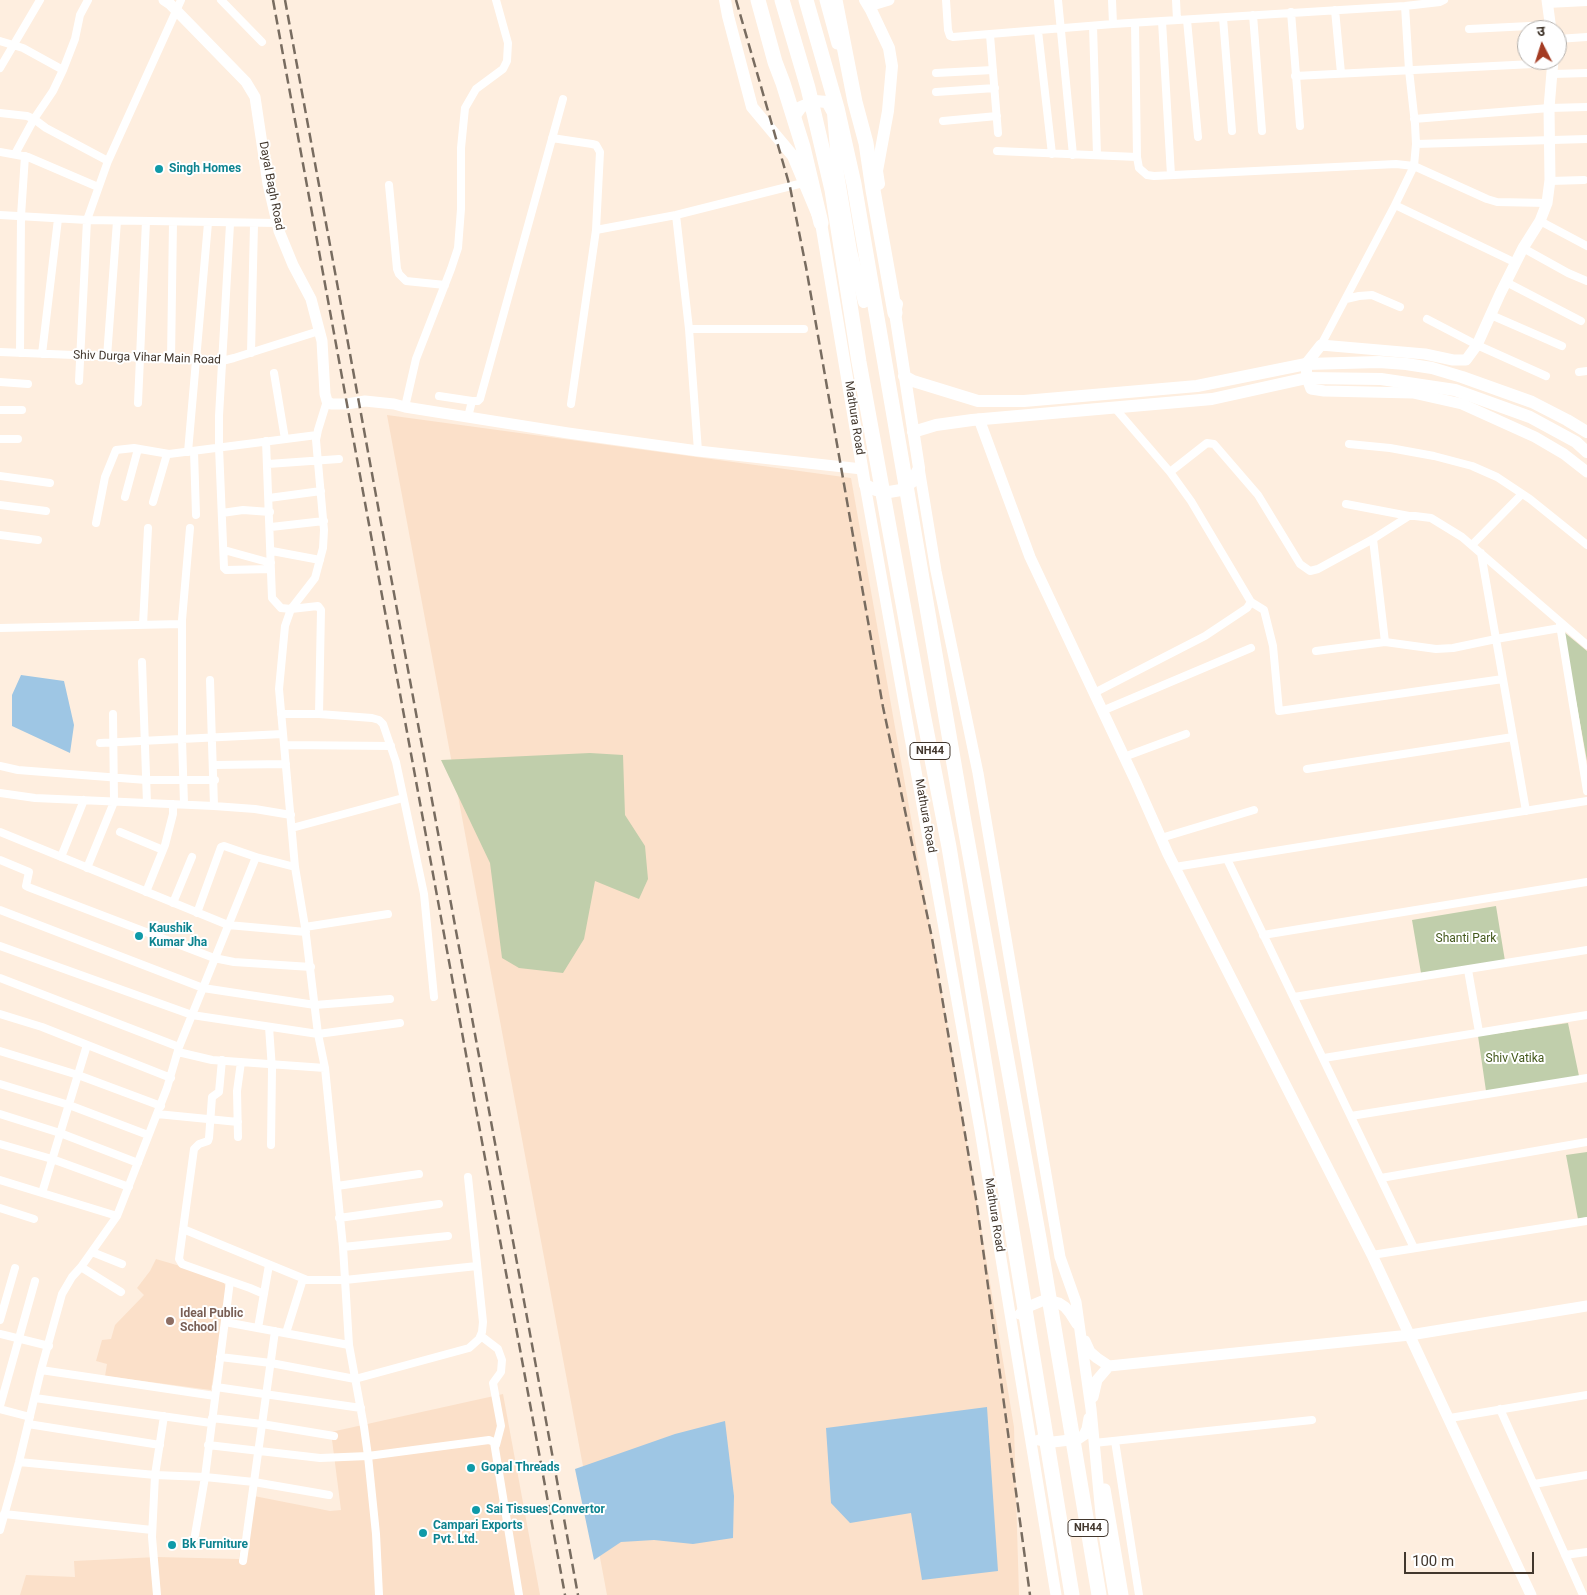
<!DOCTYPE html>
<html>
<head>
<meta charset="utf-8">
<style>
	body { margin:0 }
	#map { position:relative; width:1587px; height:1595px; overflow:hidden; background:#feeedf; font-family:Roboto,"Noto Sans Devanagari",sans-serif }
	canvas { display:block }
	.north { position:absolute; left:1517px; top:20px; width:50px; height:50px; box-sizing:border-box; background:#fff; border:1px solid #b3afab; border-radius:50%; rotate:355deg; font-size:14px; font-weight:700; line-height:20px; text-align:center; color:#42372d }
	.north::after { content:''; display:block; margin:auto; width:18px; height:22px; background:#a43b22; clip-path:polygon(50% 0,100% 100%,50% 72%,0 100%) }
	.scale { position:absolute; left:1404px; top:1552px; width:130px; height:22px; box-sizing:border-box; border:2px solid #42372d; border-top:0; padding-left:6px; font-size:15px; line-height:18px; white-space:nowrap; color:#42372d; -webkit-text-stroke:4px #fff; paint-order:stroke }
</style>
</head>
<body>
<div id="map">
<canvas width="1587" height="1595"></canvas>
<div class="north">उ</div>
<div class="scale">100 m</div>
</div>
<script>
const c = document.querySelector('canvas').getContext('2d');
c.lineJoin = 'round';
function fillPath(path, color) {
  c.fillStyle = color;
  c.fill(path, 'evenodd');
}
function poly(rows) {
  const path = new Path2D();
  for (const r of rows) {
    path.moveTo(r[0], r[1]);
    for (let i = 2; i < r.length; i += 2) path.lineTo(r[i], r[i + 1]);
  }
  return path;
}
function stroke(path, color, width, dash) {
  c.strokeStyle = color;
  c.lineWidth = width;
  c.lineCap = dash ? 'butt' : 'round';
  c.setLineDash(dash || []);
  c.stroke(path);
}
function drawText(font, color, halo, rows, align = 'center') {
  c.font = font + ' Roboto,sans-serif';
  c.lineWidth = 4;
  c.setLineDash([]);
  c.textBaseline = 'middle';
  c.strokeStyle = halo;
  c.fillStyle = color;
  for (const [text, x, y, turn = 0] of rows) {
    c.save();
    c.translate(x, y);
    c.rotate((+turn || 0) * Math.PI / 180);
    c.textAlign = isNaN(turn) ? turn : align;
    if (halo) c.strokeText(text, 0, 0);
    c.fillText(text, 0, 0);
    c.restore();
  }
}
fillPath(poly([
	[387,415,851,478,943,999,1014,1427,1019,1595,607,1595],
	[156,1259,221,1278,228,1290,211,1390,105,1376,107,1364,96,1361,102,1340,111,1339,115,1325,144,1295,137,1288,150,1271],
	[503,1394,540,1595,20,1595,26,1575,75,1577,74,1561,157,1557,239,1559,249,1495,330,1511,341,1510,331,1432]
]), '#fbe0c9');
fillPath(poly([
	[1564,632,1587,651,1587,761,1572,679],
	[590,753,623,755,625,815,645,846,648,879,639,899,595,881,584,939,563,973,519,968,502,958,490,863,441,760],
	[1496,906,1505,961,1421,973,1412,920],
	[1568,1023,1579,1076,1486,1091,1478,1036],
	[1587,1152,1587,1217,1578,1219,1566,1155]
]), '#c0ceab');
fillPath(poly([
	[21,675,64,681,74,725,70,753,12,726,12,695],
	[987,1407,998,1571,922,1580,911,1513,850,1523,831,1503,826,1428],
	[725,1421,734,1496,733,1538,693,1544,654,1540,621,1542,594,1560,575,1469,675,1434]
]), '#9ec6e4');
stroke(poly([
	[221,0,262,42],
	[946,0,948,30,950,36,953,37,1113,24,1405,6,1440,2,1444,0],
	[1058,0,1073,155],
	[1112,0,1113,24],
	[1176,0,1177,20],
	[1547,4,1587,2],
	[1335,10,1341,73],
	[1291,12,1300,126],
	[1253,15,1262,131],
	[1223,18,1232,131],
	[1187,20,1198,137],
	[1162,21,1171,175],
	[1135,23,1137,157,1139,168,1147,175,1154,176,1396,164,1414,166,1487,199,1497,202,1547,203],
	[1093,26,1097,155],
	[1469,29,1550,25],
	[1038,31,1052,154],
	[990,35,998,133],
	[1557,39,1587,37],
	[0,41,23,48,63,70],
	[0,68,40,0],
	[936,73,993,70],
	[1553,74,1587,73],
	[1295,76,1553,63],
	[936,92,995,88],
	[0,113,27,116,34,119,46,128,108,161],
	[1414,119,1549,108,1587,107],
	[943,121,997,116],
	[552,138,592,144,596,145,600,152,596,230,571,404],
	[1416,144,1587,139],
	[997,151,1137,157],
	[0,152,28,157,98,187],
	[15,154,34,119,53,91,63,70,75,39,80,15,88,0],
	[1550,181,1584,180],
	[389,185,397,269,399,274,406,281,445,285],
	[1395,205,1516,263],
	[0,215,87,220,277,223],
	[676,215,689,329,698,451],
	[1540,221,1587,246],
	[230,224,219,416,219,447,224,568,226,570,271,569],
	[596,230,676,215,803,183],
	[1523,248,1568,273,1587,281],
	[1506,282,1581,321],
	[1346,299,1359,296,1372,295,1400,307],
	[1491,315,1562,346],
	[1427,319,1477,345,1546,376],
	[689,329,804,329],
	[1321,345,1395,205,1414,166,1416,144,1415,124,1409,70,1405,6],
	[0,352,222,361,234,358,319,331],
	[20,353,21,216,25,156],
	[251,353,254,224],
	[42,354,58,219],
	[107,357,117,221],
	[171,360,173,222],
	[1579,372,1587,371],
	[274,373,285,439],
	[79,381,87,220,108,161,181,0],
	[0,382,28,384],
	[439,396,472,401],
	[327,401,318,430,316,440,324,530,323,548,315,578,291,609,285,626,279,689,295,867,305,927,318,1034,325,1068,343,1247,349,1345],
	[138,403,146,221],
	[405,407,416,359,451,269,458,248,461,209,461,148,465,108,476,89,503,69,507,61,508,43,496,0],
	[0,410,22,410],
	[468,417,472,401,478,401,480,399,563,99],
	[0,439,18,439],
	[266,441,272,598,281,608,291,609,318,606,321,610,319,714],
	[1349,444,1390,448,1434,456,1472,466,1497,477,1530,499,1587,545],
	[194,451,196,515],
	[188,452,208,223],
	[268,464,339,459],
	[1170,472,1207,443,1214,444,1258,495,1300,564,1310,571,1318,569,1373,539,1409,516,1415,516,1431,518,1462,537,1587,645],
	[0,476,50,483],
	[125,497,138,449],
	[269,498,321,491],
	[153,502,167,454],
	[1346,504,1409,516],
	[0,505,46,511],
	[222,513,243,510,270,512],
	[96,523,105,477,116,450,134,448,169,454,317,435],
	[271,527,324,521],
	[0,535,38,540],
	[1373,539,1385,642],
	[1472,545,1522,494],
	[224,550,271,563],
	[272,551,320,560],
	[1481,553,1526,811],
	[1251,602,1264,610,1273,646,1279,711,1503,679],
	[143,625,148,528],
	[1560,625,1587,791],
	[0,628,182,624],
	[1316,651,1385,642,1436,649,1453,648,1496,639,1560,628],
	[142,662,147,803],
	[210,680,214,806],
	[1094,693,1205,636,1247,608,1251,602,1191,501,1170,472,1114,407],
	[1102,711,1251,648],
	[281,714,319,714,372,718,379,720,383,724,396,762,424,894,434,997],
	[100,743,283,734],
	[284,745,391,746],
	[1124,757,1186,734],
	[214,765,286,764],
	[0,766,18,770,146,780,215,780],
	[1307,769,1513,737],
	[0,793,35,798,214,806,255,809,291,815],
	[184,804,182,739,182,620,190,528],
	[292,828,403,798],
	[0,832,228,925,306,932],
	[120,832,163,850],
	[1161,838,1254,810],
	[61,857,84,800],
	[1227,859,1414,1248],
	[0,860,29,872,26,886,28,887,214,958,234,962,311,967],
	[1175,867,1587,801],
	[87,868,114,802,113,714],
	[146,892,165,845,173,814,173,804],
	[173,903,192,857],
	[0,910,203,988,315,1005,390,999],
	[197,913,221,847,224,846,256,857,295,867],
	[305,927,388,914],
	[1263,935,1587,882],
	[0,946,192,1015,318,1034,400,1023],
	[1468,970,1479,1032],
	[0,978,179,1047],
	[1294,997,1587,950],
	[0,1014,42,1027,171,1078],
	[269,1027,272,1069,271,1145],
	[0,1051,78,1075,161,1106],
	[178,1052,212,1060,325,1068],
	[1324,1058,1587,1015],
	[0,1084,69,1105,148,1135],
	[0,1114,60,1133,138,1163],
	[157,1114,238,1122],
	[1351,1116,1587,1078],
	[238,1137,237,1091,241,1062],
	[0,1144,52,1159,129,1187],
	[1381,1178,1587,1142],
	[0,1180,117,1216],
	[337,1186,419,1174],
	[42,1193,87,1045],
	[0,1208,34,1219],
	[339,1218,439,1204],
	[183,1229,307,1280,345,1280,477,1266],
	[343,1247,448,1236],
	[92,1252,122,1264],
	[1372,1255,1587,1221],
	[81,1267,121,1292],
	[230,1281,250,1288,264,1294],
	[0,1320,15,1268],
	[225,1322,349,1345,364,1427,368,1456,376,1534,379,1595],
	[258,1328,269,1265],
	[286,1333,303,1279],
	[0,1334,49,1346],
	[481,1336,498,1349,502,1360,501,1372,493,1383,501,1426,496,1445],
	[220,1357,271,1363,355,1379,469,1348,479,1339,482,1332,483,1322,468,1177],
	[41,1370,215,1396],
	[216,1387,361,1408],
	[35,1398,211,1423],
	[0,1406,35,1281],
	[0,1409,30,1417],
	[1500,1409,1583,1595],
	[212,1418,262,1424,334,1436],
	[1450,1418,1587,1395],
	[28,1424,160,1445],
	[1115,1441,1139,1595],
	[1094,1443,1312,1420],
	[208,1445,320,1458,368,1456,489,1440,494,1442,519,1595],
	[19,1462,155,1475,205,1477,254,1482,329,1495],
	[1534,1484,1587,1475],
	[4,1514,152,1530],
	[0,1530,19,1462,41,1370,62,1294,72,1277,81,1267,117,1216,167,1088,179,1047,256,857],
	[195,1535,205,1477,230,1281,182,1264,179,1259,194,1149,199,1144,208,1141,209,1138,212,1097,219,1092,222,1060],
	[1565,1555,1587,1552],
	[243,1561,275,1331],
	[157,1595,152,1537,155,1475,164,1416]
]), '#fff', 8);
stroke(poly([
	[164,0,170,4,246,82,255,97,268,184,279,231,293,265,311,299,322,341,325,394,327,401,331,404,347,404,365,401,394,404,405,407,568,433,698,451,862,469],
	[825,0,837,44],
	[1547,0,1551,30],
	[869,6,889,0],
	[1553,60,1549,108,1550,180,1547,203,1540,221,1523,248,1500,294,1477,345,1466,360,1453,360,1425,354,1321,345,1306,364,1307,378,1311,389,1324,391,1413,393,1462,404,1535,437,1564,454,1587,472],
	[979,419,1030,557,1136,782,1168,854,1372,1255,1531,1595],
	[919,468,936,571,978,773,1060,1257,1076,1302,1091,1409,1101,1515,1114,1595],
	[865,485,980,1130,1056,1595],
	[1020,1314,1030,1306,1042,1301,1051,1301,1059,1303,1065,1307,1070,1313,1077,1324],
	[1085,1341,1090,1352,1097,1358,1109,1366,1410,1335,1587,1306],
	[1093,1397,1097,1380,1109,1366],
	[1039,1440,1053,1442,1078,1439,1084,1435,1087,1429,1089,1418],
	[1105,1489,1123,1595]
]), '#fff', 11);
stroke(poly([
	[725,0,728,16,752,107,793,156,821,223,865,485,876,490,889,492,901,490,912,482,919,468,895,313,897,304],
	[865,0,871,10,889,48,892,66,888,111,877,171,879,184],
	[794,117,801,107,815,101,827,102,833,113,838,174,851,251,864,302],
	[904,376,913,381,978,401,1024,401,1197,386,1306,364,1379,362,1406,364,1432,368,1462,377,1532,402,1567,420,1587,432],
	[913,432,936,425,972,420,1212,399,1307,378,1381,379,1455,390,1530,417,1576,442,1587,452]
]), '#fff', 12);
stroke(poly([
	[758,0,775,62,783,83,803,147,821,223],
	[782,0,808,88,832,190,859,362,922,708,949,847,1072,1595],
	[806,0,837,108,854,184,964,822,1039,1238,1099,1595],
	[835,0,855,102,866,143,873,190,895,313]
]), '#fff', 15);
stroke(poly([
	[273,0,565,1595],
	[285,0,578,1595],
	[736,0,790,187,806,267,883,707,932,938,977,1205,1030,1595]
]), '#786c60', 2.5, [10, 5]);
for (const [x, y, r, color] of [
	[159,169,5,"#0f9aa8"],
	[139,936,5,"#0f9aa8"],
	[170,1321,5,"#8d6e63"],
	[471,1468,5,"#0f9aa8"],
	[476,1510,5,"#0f9aa8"],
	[423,1533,5,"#0f9aa8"],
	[172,1545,5,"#0f9aa8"]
]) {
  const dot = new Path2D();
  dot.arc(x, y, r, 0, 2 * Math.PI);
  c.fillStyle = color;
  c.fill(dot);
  stroke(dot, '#fff', 2);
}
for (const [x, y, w] of [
	[930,751,40],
	[1088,1528,40]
]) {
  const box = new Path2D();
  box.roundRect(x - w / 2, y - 8.5, w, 17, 4);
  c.fillStyle = '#fff';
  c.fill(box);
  stroke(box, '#42372d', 1);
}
drawText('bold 11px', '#42372d', null, [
	["NH44",930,751],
	["NH44",1088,1528]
]);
drawText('bold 12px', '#0d838f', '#fff', [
	["Singh Homes",169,169],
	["Kaushik",149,929],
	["Kumar Jha",149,943],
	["Gopal Threads",481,1468],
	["Sai Tissues Convertor",486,1510],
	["Campari Exports",433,1526],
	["Pvt. Ltd.",433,1540],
	["Bk Furniture",182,1545]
], 'left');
drawText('12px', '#42372d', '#fff', [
	["Dayal Bagh Road",271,186,79],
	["Shiv Durga Vihar Main Road",147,358,2],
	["Mathura Road",854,418,81],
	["Mathura Road",925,816,80],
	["Mathura Road",994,1215,81]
]);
drawText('12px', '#44591c', '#fff', [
	["Shanti Park",1466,939],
	["Shiv Vatika",1515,1059]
]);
drawText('bold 12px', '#785e54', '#fff', [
	["Ideal Public",180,1314],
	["School",180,1328]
], 'left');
</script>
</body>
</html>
